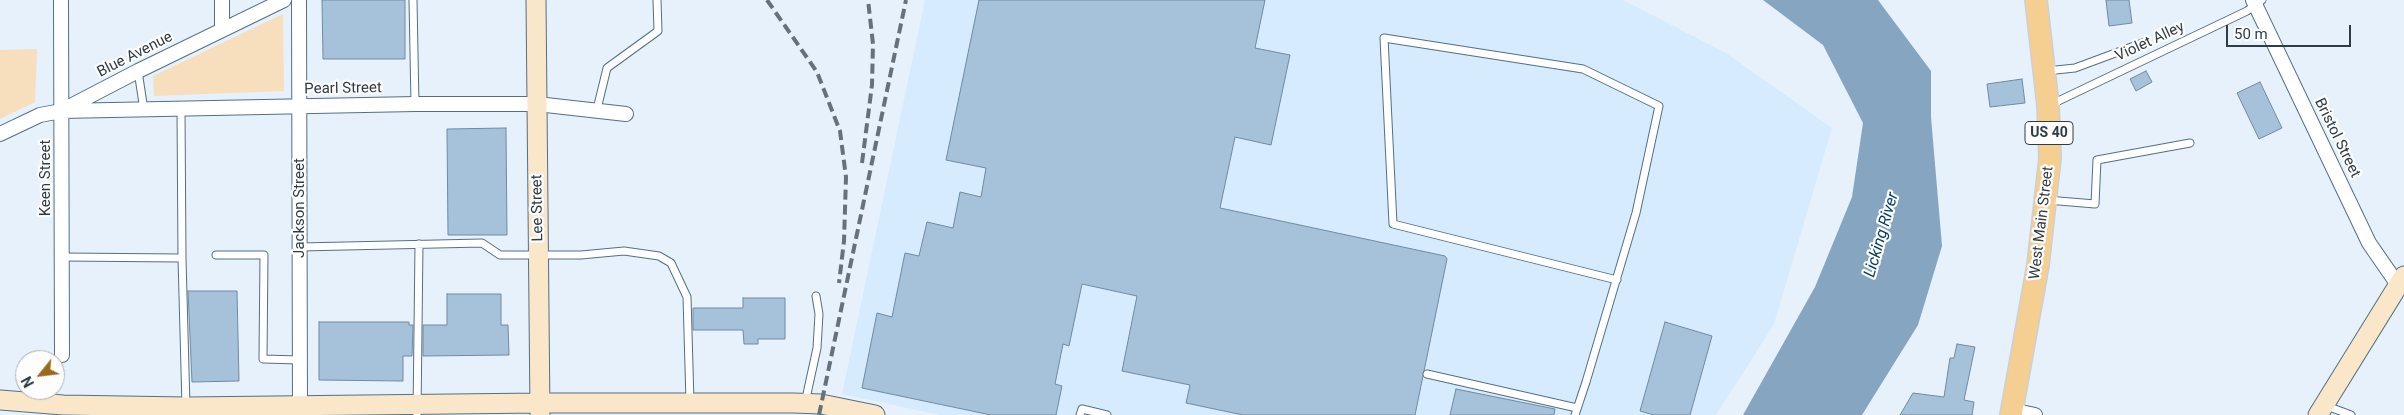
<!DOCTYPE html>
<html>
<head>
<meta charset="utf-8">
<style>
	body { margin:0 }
	#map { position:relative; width:2404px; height:415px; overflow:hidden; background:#e6f1fb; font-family:Roboto,sans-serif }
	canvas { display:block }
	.north { position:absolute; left:15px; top:350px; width:50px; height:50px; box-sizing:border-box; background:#fdfdfd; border:1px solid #abb0b3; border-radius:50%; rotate:241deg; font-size:14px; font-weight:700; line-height:20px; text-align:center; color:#303c45 }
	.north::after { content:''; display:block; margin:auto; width:18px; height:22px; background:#9a6a1c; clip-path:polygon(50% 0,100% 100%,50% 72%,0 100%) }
	.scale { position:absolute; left:2226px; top:25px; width:125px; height:22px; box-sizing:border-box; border:2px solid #303c45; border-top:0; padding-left:6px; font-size:15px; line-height:18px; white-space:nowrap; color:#303c45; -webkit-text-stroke:4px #fdfdfd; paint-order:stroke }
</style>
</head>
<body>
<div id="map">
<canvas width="2404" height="415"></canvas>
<div class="north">N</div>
<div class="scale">50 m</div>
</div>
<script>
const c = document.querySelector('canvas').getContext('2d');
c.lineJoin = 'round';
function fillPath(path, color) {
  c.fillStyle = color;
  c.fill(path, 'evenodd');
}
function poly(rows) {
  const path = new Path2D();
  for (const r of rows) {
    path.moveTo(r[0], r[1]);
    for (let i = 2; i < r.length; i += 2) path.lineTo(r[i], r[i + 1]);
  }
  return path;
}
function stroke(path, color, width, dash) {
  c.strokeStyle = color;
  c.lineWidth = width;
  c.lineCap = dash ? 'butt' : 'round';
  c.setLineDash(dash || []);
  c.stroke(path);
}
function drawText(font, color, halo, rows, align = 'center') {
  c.font = font + ' Roboto,sans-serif';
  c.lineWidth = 4.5;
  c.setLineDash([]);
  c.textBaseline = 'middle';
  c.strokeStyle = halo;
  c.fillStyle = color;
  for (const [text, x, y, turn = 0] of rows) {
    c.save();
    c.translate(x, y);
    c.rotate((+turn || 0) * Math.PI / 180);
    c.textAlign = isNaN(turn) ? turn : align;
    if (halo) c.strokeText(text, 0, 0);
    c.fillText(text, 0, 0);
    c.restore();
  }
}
fillPath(poly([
	[925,0,1623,0,1726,53,1832,128,1774,324,1716,415,940,415,842,394]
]), '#d6ebfd');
fillPath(poly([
	[283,14,284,91,154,96,153,76],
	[37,49,35,102,0,119,0,50]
]), '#f7debd');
fillPath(poly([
	[1763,0,1878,0,1931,71,1931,117,1942,246,1918,325,1862,415,1743,415,1815,287,1852,197,1863,123,1823,45]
]), '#85a5c1');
const building = poly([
	[322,0,405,0,405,59,323,59,322,0],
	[979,0,1265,0,1255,48,1290,55,1271,145,1235,137,1220,208,1445,256,1447,259,1415,415,1243,415,1186,403,1190,385,1122,371,1137,296,1082,284,1069,346,1063,344,1055,384,1062,386,1056,415,991,415,862,388,877,313,892,317,905,253,919,256,927,222,953,228,960,192,981,197,986,168,946,160,979,0],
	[2106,0,2129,0,2132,23,2109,26,2106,0],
	[2146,71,2152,82,2136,91,2130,79,2146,71],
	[2022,79,2025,103,1990,107,1987,84,2022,79],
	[2260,82,2282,128,2259,139,2237,93,2260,82],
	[506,128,507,235,448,235,447,129,506,128],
	[188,291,237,291,239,381,192,382,188,291],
	[447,294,501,294,501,325,508,325,509,355,423,356,423,325,447,325,447,294],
	[743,298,785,298,785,339,758,339,758,344,744,344,743,330,693,330,693,308,743,308,743,298],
	[319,322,409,322,409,325,413,325,412,356,403,356,403,381,319,380,319,322],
	[1665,322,1712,336,1690,415,1654,415,1640,411,1665,322],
	[1957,344,1975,347,1964,400,1974,402,1972,415,1900,415,1913,393,1944,397,1950,358,1954,358,1957,344],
	[1456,389,1555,409,1554,415,1450,415,1456,389]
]);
fillPath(building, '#a6c2da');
stroke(building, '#708aa1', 1);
const lane = poly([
	[413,0,415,104],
	[138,71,144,110],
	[2046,71,2075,68,2145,42],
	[2052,104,2247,11,2262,0],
	[597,109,607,68,658,31,657,0],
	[181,110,182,258,186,407],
	[2047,200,2095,204,2097,160,2190,143],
	[300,247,482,243,500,255,581,255,624,251,659,256,671,263,687,297,690,402],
	[216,255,264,255,263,359,300,360],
	[62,257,182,258],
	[1427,374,1577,408],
	[805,403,817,348,819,314,816,296],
	[2324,405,2351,415],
	[417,415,419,244],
	[1080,415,1082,409,1107,415],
	[1575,415,1586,382,1636,213,1659,106,1583,69,1384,38,1393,224,1617,280]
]);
const street = poly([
	[61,0,62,355],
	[222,0,222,30],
	[299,0,300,405],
	[2253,0,2369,243,2398,285],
	[61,111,415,104,537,104,626,114],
	[0,134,40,115,61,111,138,71,284,0],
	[2012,410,2035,415]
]);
const secondary = poly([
	[536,0,540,414],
	[0,400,63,405,186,407,540,403,793,403,821,404,875,415],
	[2318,415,2404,276]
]);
const primary = poly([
	[2011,415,2038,265,2050,158,2048,105,2036,0]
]);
stroke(lane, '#556f84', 9);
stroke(street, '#556f84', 16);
stroke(secondary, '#556f84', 21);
stroke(primary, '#cdd0d2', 24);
stroke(lane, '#fff', 7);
stroke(street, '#fff', 14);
stroke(secondary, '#fae6c8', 19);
stroke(primary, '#f5ce92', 21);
stroke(poly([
	[767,0,817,72,840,131,846,177,844,241,839,283],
	[862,163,872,85,873,44,868,0],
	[819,415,906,0]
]), '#66727b', 4, [10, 5]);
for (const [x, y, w] of [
	[2049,133,48]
]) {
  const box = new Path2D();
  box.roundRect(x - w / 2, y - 11.5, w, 23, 4);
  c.fillStyle = '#fdfdfd';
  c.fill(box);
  stroke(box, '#303c45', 1);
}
drawText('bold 14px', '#303c45', null, [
	["US 40",2049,133]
]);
drawText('15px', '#303c45', '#fdfdfd', [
	["Violet Alley",2150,42,-25],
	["Blue Avenue",135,55,-27],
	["Pearl Street",343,89,-1],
	["Bristol Street",2337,138,64],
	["Keen Street",46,178,-90],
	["Jackson Street",300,208,-90],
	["Lee Street",538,208,-91],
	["West Main Street",2042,223,-83]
]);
drawText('italic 16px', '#053e64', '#fdfdfd', [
	["Licking River",1882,235,-74]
]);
</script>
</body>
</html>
